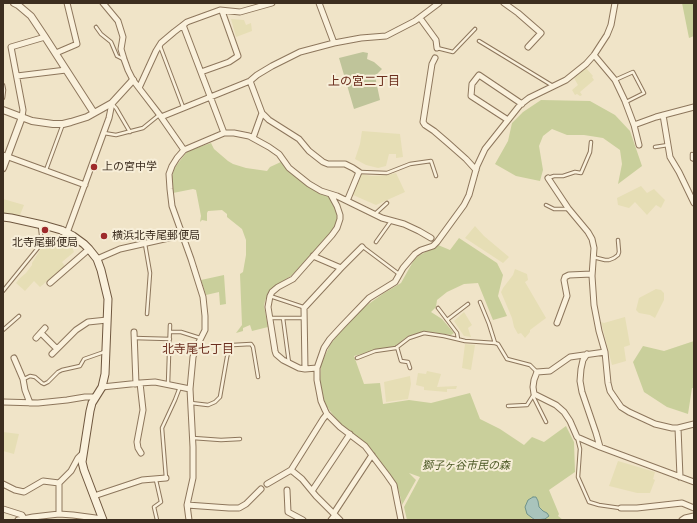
<!DOCTYPE html>
<html>
<head>
<meta charset="utf-8">
<style>
	body { margin:0 }
	#map { position:relative; width:697px; height:523px; overflow:hidden; background:#f0e4c8; font-family:"IBM Plex Serif",serif }
	canvas { display:block }
	.frame { position:absolute; inset:0; border:4px solid #3d2e20; pointer-events:none }
</style>
</head>
<body>
<div id="map">
<canvas width="697" height="523"></canvas>
<div class="frame"></div>
</div>
<script>
const c = document.querySelector('canvas').getContext('2d');
c.lineJoin = 'round';
function fillPath(path, color) {
  c.fillStyle = color;
  c.fill(path, 'evenodd');
}
function poly(rows) {
  const path = new Path2D();
  for (const r of rows) {
    path.moveTo(r[0], r[1]);
    for (let i = 2; i < r.length; i += 2) path.lineTo(r[i], r[i + 1]);
  }
  return path;
}
function stroke(path, color, width, dash) {
  c.strokeStyle = color;
  c.lineWidth = width;
  c.lineCap = dash ? 'butt' : 'round';
  c.setLineDash(dash || []);
  c.stroke(path);
}
function drawText(font, color, halo, rows, align = 'center') {
  c.font = font + ' "IBM Plex Serif","Noto Sans JP",serif';
  c.lineWidth = 4;
  c.setLineDash([]);
  c.textBaseline = 'middle';
  c.strokeStyle = halo;
  c.fillStyle = color;
  for (const [text, x, y, turn = 0] of rows) {
    c.save();
    c.translate(x, y);
    c.rotate((+turn || 0) * Math.PI / 180);
    c.textAlign = isNaN(turn) ? turn : align;
    if (halo) c.strokeText(text, 0, 0);
    c.fillText(text, 0, 0);
    c.restore();
  }
}
fillPath(poly([
	[231,19,244,20,246,25,251,23,252,31,236,37],
	[586,68,593,76,592,77,594,80,580,92,582,95,580,96,577,94,575,95,572,90,578,85,574,78],
	[362,131,400,134,403,157,396,158,396,154,389,154,386,166,378,168,366,165,355,159,360,144],
	[396,173,405,192,376,205,353,195,361,174,372,176,387,175],
	[641,186,647,193,654,189,665,200,661,208,656,205,647,215,635,202,629,208,618,205,617,198],
	[3,199,24,205,20,215,18,217,3,213],
	[475,226,484,236,509,257,503,263,465,238],
	[49,240,68,245,72,247,74,252,62,262,65,266,40,287,34,281,25,291,16,283,19,279,26,273,32,265,32,263,45,242],
	[515,269,527,274,528,280,525,282,546,318,530,330,530,332,525,338,521,333,518,334,514,327,512,318,501,292,503,288,513,275],
	[656,289,661,290,664,293,664,300,655,318,650,315,639,313,636,310,639,298],
	[464,312,472,325,468,328,471,337,464,336,454,321],
	[625,317,630,345,624,347,626,361,612,365,601,322,604,323],
	[465,344,475,345,471,370,462,368],
	[427,371,441,374,437,387,457,386,456,389,447,389,447,392,424,390,424,387,416,385,418,373,426,374],
	[410,376,411,384,408,399,386,402,384,382],
	[3,432,19,434,14,454,3,451],
	[618,461,655,472,653,479,655,480,650,493,637,493,609,486]
]), '#e6deb5');
fillPath(poly([
	[682,3,694,3,694,36,689,38],
	[541,100,590,101,615,115,630,131,642,166,618,184,622,164,620,150,603,138,584,135,567,135,552,129,543,136,539,146,543,170,540,181,516,176,495,164,508,141,512,123,523,112],
	[211,143,214,149,228,161,233,164,246,168,267,171,270,167,283,161,288,169,304,183,312,189,328,196,333,203,336,211,337,218,337,223,327,238,291,276,275,286,267,296,265,301,264,306,268,327,252,331,250,325,243,328,243,331,236,333,242,325,240,274,243,272,246,255,246,240,242,229,227,217,227,214,222,210,208,211,207,213,207,221,202,220,200,222,201,216,196,190,193,189,173,193,172,177,174,169,179,162,186,153,190,150],
	[459,238,497,263,503,275,498,296,507,316,493,320,478,283,464,284,447,292,437,300,436,307,431,312,442,319,454,333,451,335,424,331,408,336,395,346,369,352,354,356,364,384,380,383,383,404,409,400,431,403,470,393,480,419,500,429,524,445,532,437,544,442,566,426,574,442,575,472,549,490,559,514,558,516,563,520,540,520,545,519,547,513,543,511,539,507,538,501,536,497,533,497,528,500,531,518,535,520,407,520,404,507,420,477,409,473,416,480,402,505,399,491,393,478,367,446,335,419,336,419,325,404,320,382,321,364,330,345,338,334,363,308,384,293,401,283,415,258,438,245,450,250],
	[224,275,226,304,220,305,219,292,206,295,201,280],
	[694,341,694,388,692,388,688,414,667,407,644,392,633,362,643,346,664,351]
]), '#c9cf9b');
fillPath(poly([
	[363,52,368,53,367,59,374,62,382,69,375,76,380,100,354,109,339,58]
]), '#bfc49a');
const water = poly([
	[533,497,536,497,538,501,539,507,543,511,547,513,549,516,545,519,535,520,527,514,525,507,528,500,533,497]
]);
fillPath(water, '#a9c4bc');
stroke(water, '#6f938a', 1);
const service = poly([
	[96,27,101,34,111,42,117,56,123,59],
	[479,41,553,86],
	[160,46,183,107],
	[437,48,453,52,475,29],
	[615,80,633,72,644,93,626,102],
	[3,85,4,90,3,98],
	[112,104,116,108,130,132],
	[104,133,116,135,143,128,159,115],
	[655,147,668,145],
	[692,154,692,159,694,160],
	[46,170,63,124],
	[360,172,387,173,410,164,431,161,436,176],
	[548,178,554,176,563,176,575,172,581,173,590,152,591,142],
	[546,205,554,209,569,209],
	[375,214,387,203],
	[376,242,391,221],
	[145,244,150,273,147,314],
	[363,247,399,274],
	[593,257,605,260,609,260,614,258,618,255,619,252,618,240],
	[3,291,42,243,40,226],
	[270,296,303,307],
	[480,302,489,324,495,343],
	[438,308,457,333,458,339],
	[271,318,304,318],
	[283,318,289,363],
	[447,320,468,304],
	[3,330,19,316],
	[170,332,181,332,200,338],
	[134,338,170,339],
	[397,347,401,361,408,362,410,368],
	[357,358,375,351,396,348,409,338,424,333,444,336,465,341,495,343,498,344,507,359,530,365,537,372],
	[24,379,30,376,35,377,42,383,44,384,48,382,58,372,62,370,80,366,84,359,104,352],
	[168,384,170,325],
	[533,396,546,422],
	[191,403,208,405,215,402,220,397,227,357,230,347,233,345,251,344,253,347,258,377],
	[508,406,527,405,534,394],
	[577,437,580,449,578,477,589,502,599,505,620,508],
	[193,438,221,440,240,439],
	[166,478,162,428,175,400,180,387],
	[156,480,161,502,154,507,157,520]
]);
const minor = poly([
	[103,3,118,21,123,37,121,49,124,59,128,70,133,80,139,88,159,114,184,150],
	[319,3,334,43],
	[504,3,518,13,541,33,528,47],
	[420,18,436,40,437,48],
	[183,25,224,133],
	[56,53,77,44,67,3],
	[594,55,615,80,625,101,634,125,639,145],
	[435,58,432,64,423,122,425,125,434,131,448,143,466,159,476,170],
	[201,72,229,62,238,56,222,11],
	[17,76,66,70],
	[250,81,262,113,253,138],
	[139,88,156,51,161,43,174,32,187,22,220,10,240,12,272,3],
	[262,113,269,120,299,139,309,151,323,162,328,164,345,164,353,168,359,172,347,201],
	[663,115,670,157,679,172,694,203],
	[22,117,23,110,11,47,45,37],
	[161,117,250,81,257,75,272,66,300,52,334,43,361,38,386,36,415,21,439,3],
	[508,120,471,96,472,84,479,75,522,104],
	[634,125,656,117,694,107],
	[3,155,85,185],
	[548,178,568,208,588,232,592,239,594,248,592,276,594,305,599,331,605,352,608,383,610,391,621,407,629,412,655,424,672,428,678,428,694,424],
	[67,233,109,118,112,103],
	[313,256,341,268],
	[97,259,120,249,182,235],
	[50,283,89,249],
	[557,323,567,296,564,280,565,277,569,275,592,274],
	[134,332,136,384],
	[41,333,57,349],
	[36,338,45,328],
	[52,354,76,330,88,322,107,320],
	[587,354,583,360,581,369,580,381,582,392,596,433,600,447,694,482],
	[14,358,23,379,25,390,30,403],
	[317,368,305,369,299,368,283,360,276,354,275,351,268,307,270,296,272,292,278,287,293,279,332,235,337,228,340,219,340,215,337,206,331,195],
	[305,369,304,308,341,268,362,247],
	[140,383,155,382,190,389],
	[102,387,140,383,143,410,137,442,138,448,141,453],
	[3,402,38,403,67,400,85,397,96,397],
	[327,414,323,419,291,470,302,479,316,496,340,520],
	[678,428,680,477],
	[600,447,577,437,570,421,564,412,556,405,534,394,533,387,534,380,537,372,550,371,570,357,605,352],
	[59,483,59,514],
	[3,484,15,490,24,492,43,481,59,483,71,471,78,458,82,454],
	[267,484,291,470],
	[287,490,288,512,303,520],
	[312,491,350,434],
	[94,496,142,480,166,478],
	[187,505,229,508,239,508,246,504,261,489],
	[621,508,637,508,682,503,694,508],
	[3,509,22,515,25,520],
	[334,513,372,455],
	[18,520,33,517,59,514,73,515,103,519],
	[189,520,187,505,193,478,193,447,190,389,193,357,196,348,205,330,205,316,203,297,191,259,172,206,170,189,169,174,172,166,177,158,184,150,224,133,234,133,249,136,269,147,279,154,289,168,309,184,321,191,337,196,382,218,404,224,419,231,431,238],
	[331,520,335,515],
	[401,520,394,485,387,475,365,446,340,427,327,414,325,410,321,401,317,380,317,368,324,348,330,339,342,326,369,298,395,282,403,268,415,254,421,250,433,246,437,242,464,205,469,195,477,166,485,149,520,105,529,98,566,80,586,64,594,55,607,35,611,25,615,3],
	[682,520,685,518,694,516]
]);
const tertiary = poly([
	[14,3,18,5,31,16,45,37,94,113],
	[3,110,32,121,53,124,63,124,71,122,87,117,112,103,133,80],
	[3,168,22,117]
]);
const secondary = poly([
	[3,217,11,218,47,226,61,230,73,236,84,244,89,249,97,259,101,270,108,299,105,374,102,387,92,403,90,411,82,462,84,470,103,520]
]);
stroke(service, '#8d765c', 4.5);
stroke(minor, '#8d765c', 7);
stroke(tertiary, '#8d765c', 8);
stroke(secondary, '#6f573f', 9);
stroke(service, '#faf1dc', 2.5);
stroke(minor, '#faf1dc', 5);
stroke(tertiary, '#faf1dc', 6);
stroke(secondary, '#faf1dc', 7);
for (const [x, y, r, color] of [
	[94,167,4,"#9e2a2b"],
	[45,230,4,"#9e2a2b"],
	[104,236,4,"#9e2a2b"]
]) {
  const dot = new Path2D();
  dot.arc(x, y, r, 0, 2 * Math.PI);
  c.fillStyle = color;
  c.fill(dot);
  stroke(dot, '#f7eed8', 1.5);
}
drawText('11px', '#3d2e20', '#f7eed8', [
	["上の宮中学",102,167],
	["横浜北寺尾郵便局",112,236],
	["北寺尾郵便局",45,243,"center"]
], 'left');
drawText('italic 11px', '#4d5a26', '#f7eed8', [
	["獅子ヶ谷市民の森",466,466]
]);
drawText('12px', '#6b2e1e', '#f7eed8', [
	["上の宮二丁目",364,82],
	["北寺尾七丁目",198,350]
]);
</script>
</body>
</html>
